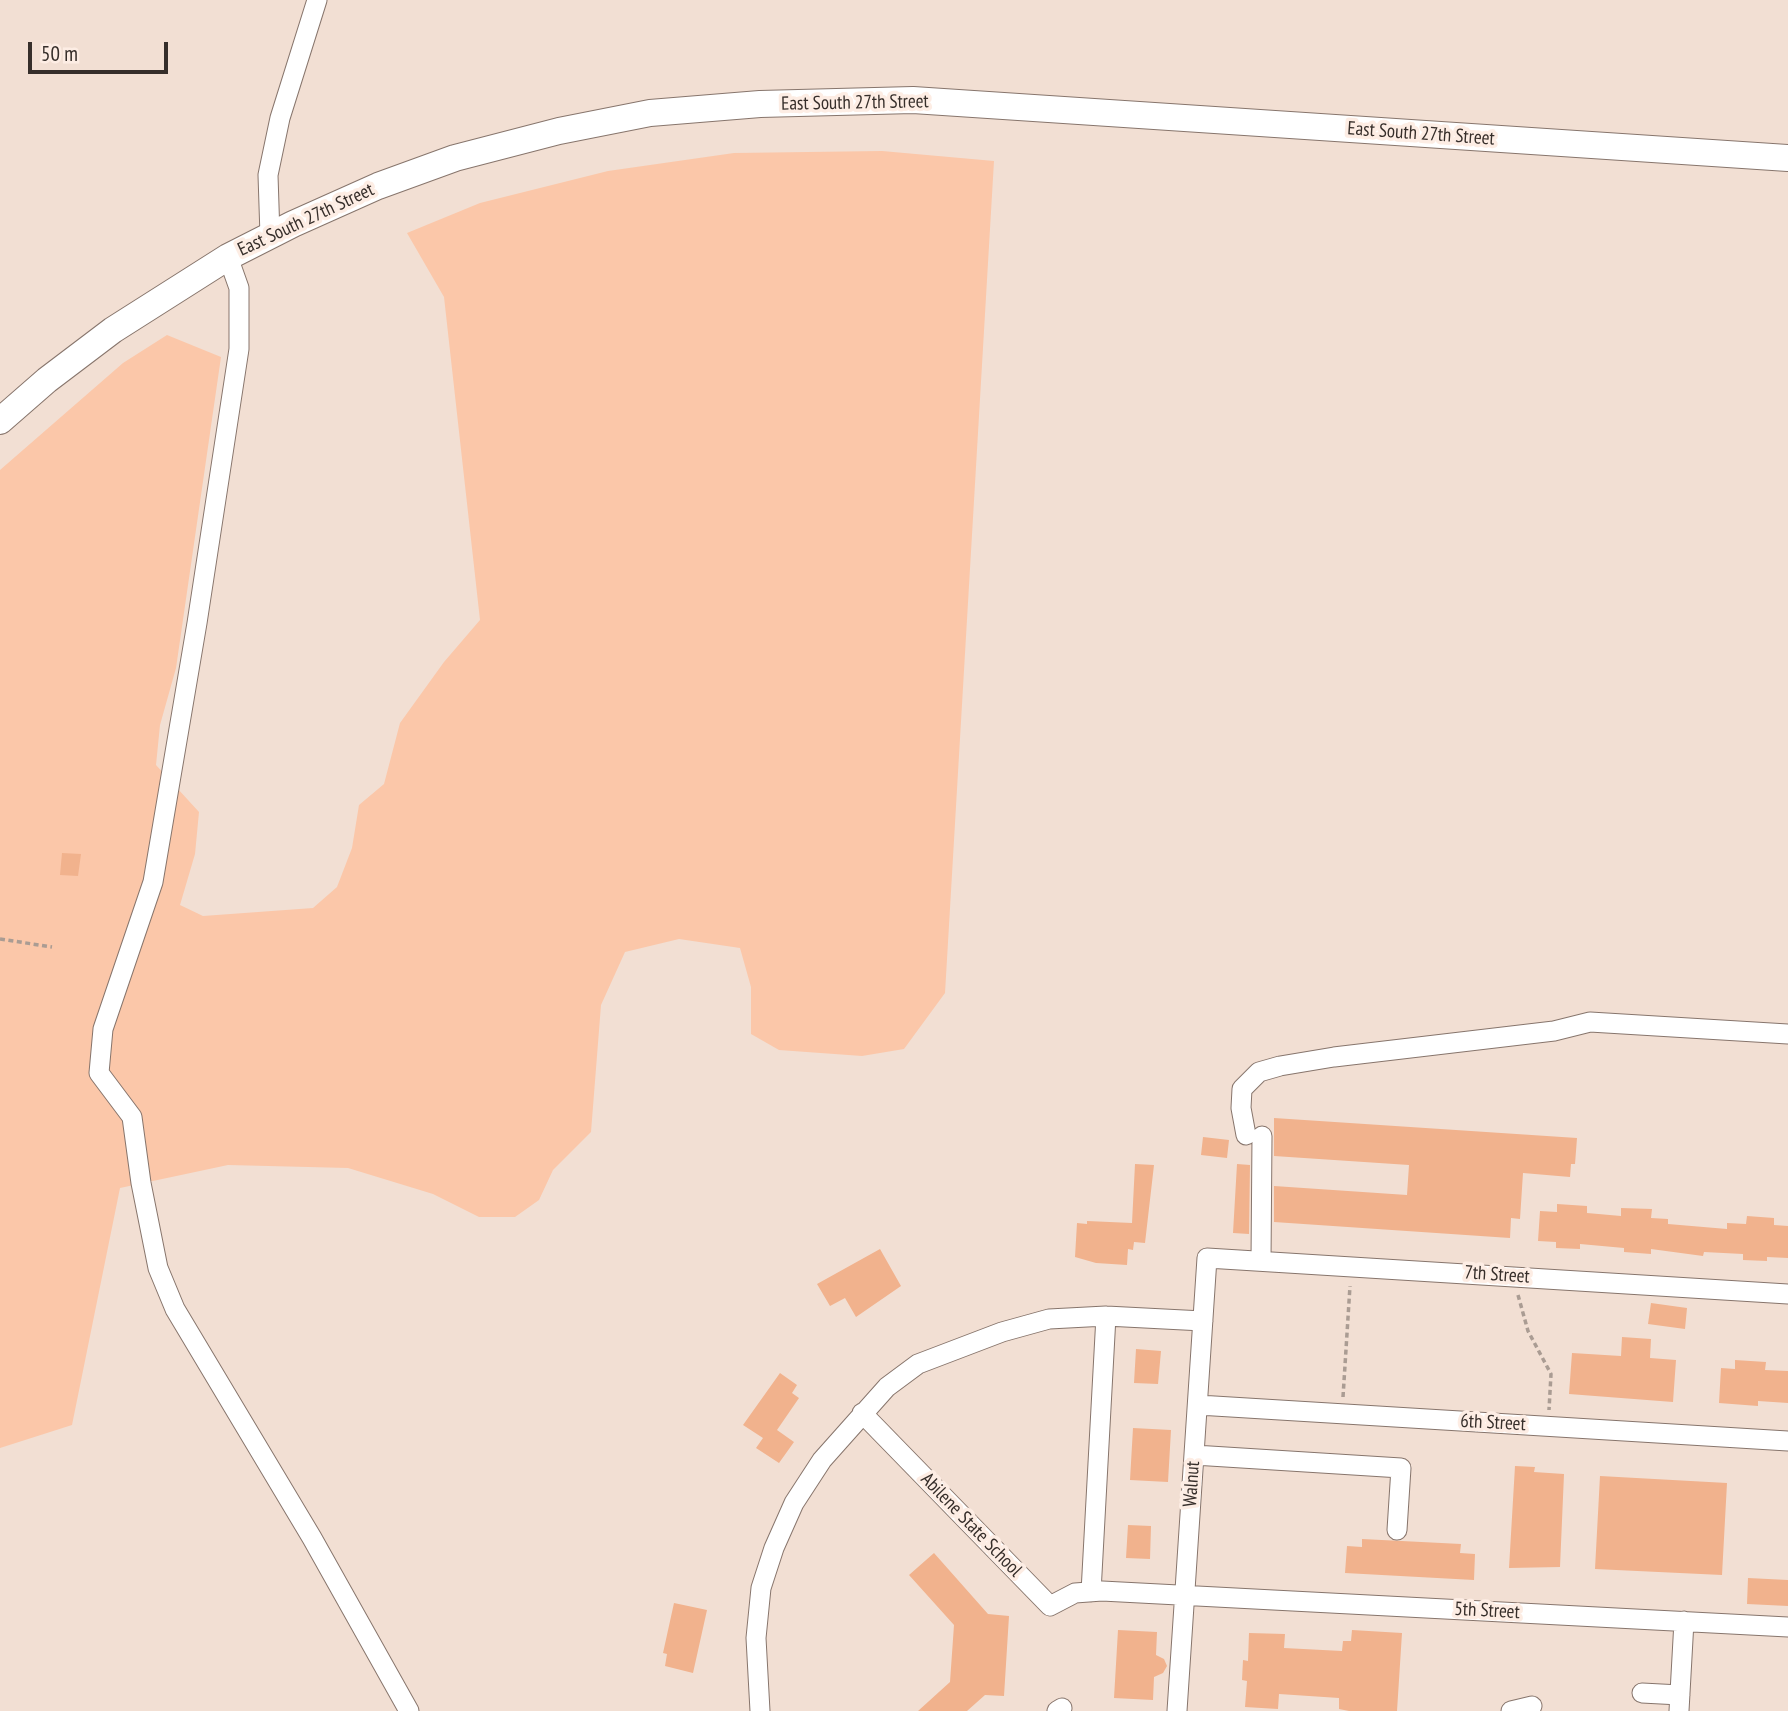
<!DOCTYPE html>
<html>
<head>
<meta charset="utf-8">
<style>
	body { margin:0 }
	#map { position:relative; width:1788px; height:1711px; overflow:hidden; background:#f2dfd3; font-family:"PT Sans Narrow",sans-serif }
	canvas { display:block }
	.scale { position:absolute; left:28px; top:42px; width:140px; height:32px; box-sizing:border-box; border:4px solid #362e2a; border-top:0; padding-left:9px; font-size:21px; line-height:24px; white-space:nowrap; color:#362e2a; -webkit-text-stroke:5px #fdede4; paint-order:stroke }
</style>
</head>
<body>
<div id="map">
<canvas width="1788" height="1711"></canvas>
<div class="scale">50 m</div>
</div>
<script>
const c = document.querySelector('canvas').getContext('2d');
c.lineJoin = 'round';
function fillPath(path, color) {
  c.fillStyle = color;
  c.fill(path, 'evenodd');
}
function poly(rows) {
  const path = new Path2D();
  for (const r of rows) {
    path.moveTo(r[0], r[1]);
    for (let i = 2; i < r.length; i += 2) path.lineTo(r[i], r[i + 1]);
  }
  return path;
}
function stroke(path, color, width, dash) {
  c.strokeStyle = color;
  c.lineWidth = width;
  c.lineCap = dash ? 'butt' : 'round';
  c.setLineDash(dash || []);
  c.stroke(path);
}
function drawText(font, color, halo, rows, align = 'center') {
  c.font = font + ' "PT Sans Narrow",sans-serif';
  c.lineWidth = 7;
  c.setLineDash([]);
  c.textBaseline = 'middle';
  c.strokeStyle = halo;
  c.fillStyle = color;
  for (const [text, x, y, turn = 0] of rows) {
    c.save();
    c.translate(x, y);
    c.rotate((+turn || 0) * Math.PI / 180);
    c.textAlign = isNaN(turn) ? turn : align;
    if (halo) c.strokeText(text, 0, 0);
    c.fillText(text, 0, 0);
    c.restore();
  }
}
fillPath(poly([
	[882,151,994,161,945,993,904,1049,862,1056,779,1050,751,1034,751,987,740,948,679,939,625,952,601,1005,591,1132,553,1170,539,1200,515,1217,479,1217,433,1194,348,1168,228,1165,120,1188,72,1425,0,1448,0,470,123,363,167,335,221,357,176,668,160,725,156,765,199,812,195,854,180,905,203,916,313,908,337,887,352,848,359,805,384,784,400,723,444,662,480,620,444,297,407,233,480,203,608,171,734,153]
]), '#fbc7a9');
fillPath(poly([
	[62,853,81,854,78,876,60,875],
	[1274,1118,1577,1138,1575,1164,1571,1164,1570,1177,1523,1173,1520,1219,1511,1218,1510,1238,1274,1222,1274,1186,1407,1195,1409,1165,1274,1156],
	[1203,1137,1229,1140,1227,1158,1201,1155],
	[1135,1164,1154,1165,1145,1243,1134,1242,1133,1250,1128,1249,1127,1265,1096,1263,1075,1257,1077,1223,1087,1224,1087,1221,1132,1223],
	[1237,1164,1250,1165,1249,1234,1233,1233],
	[1557,1204,1587,1206,1587,1213,1621,1216,1621,1208,1652,1209,1651,1218,1668,1219,1668,1224,1727,1229,1727,1223,1746,1224,1747,1216,1774,1218,1774,1225,1788,1226,1788,1258,1767,1257,1767,1261,1743,1260,1743,1254,1704,1252,1703,1256,1651,1249,1651,1254,1624,1252,1624,1248,1580,1244,1580,1249,1556,1248,1556,1242,1538,1241,1540,1211,1557,1212],
	[880,1249,901,1286,856,1317,845,1298,830,1306,817,1284],
	[1651,1303,1687,1308,1685,1329,1648,1324],
	[1622,1337,1651,1339,1650,1358,1676,1360,1673,1402,1569,1394,1572,1353,1621,1356],
	[1136,1349,1161,1351,1158,1384,1134,1383],
	[1735,1360,1766,1362,1765,1370,1788,1371,1788,1403,1758,1401,1758,1406,1719,1403,1721,1368,1735,1369],
	[780,1373,797,1385,792,1393,799,1398,777,1430,794,1442,779,1463,756,1448,763,1438,743,1425],
	[1133,1428,1171,1430,1168,1482,1130,1480],
	[1515,1466,1535,1467,1534,1472,1564,1474,1560,1567,1509,1568],
	[1600,1476,1727,1483,1722,1575,1595,1569],
	[1128,1525,1151,1526,1150,1559,1126,1558],
	[1362,1539,1461,1544,1460,1553,1475,1554,1474,1580,1345,1573,1347,1546,1362,1547],
	[934,1553,988,1614,1009,1616,1004,1696,985,1695,967,1711,918,1711,950,1682,954,1625,909,1575],
	[1748,1578,1788,1580,1788,1606,1747,1604],
	[674,1603,707,1610,693,1673,665,1666,667,1654,663,1653],
	[1118,1630,1157,1632,1156,1655,1164,1659,1167,1666,1163,1673,1154,1677,1153,1700,1114,1698],
	[1352,1630,1402,1633,1397,1711,1349,1711,1339,1709,1339,1698,1279,1694,1278,1709,1245,1707,1247,1681,1242,1680,1243,1660,1248,1661,1249,1633,1285,1634,1284,1648,1342,1651,1343,1641,1351,1641]
]), '#f1b28d');
const minor = poly([
	[270,236,268,175,280,118,317,0],
	[228,257,239,288,239,349,197,623,153,882,103,1029,99,1073,132,1117,141,1183,158,1268,175,1309,312,1538,409,1711],
	[1246,1135,1241,1108,1242,1089,1259,1072,1280,1066,1334,1057,1554,1031,1590,1022,1788,1034],
	[1261,1261,1262,1136],
	[1198,1405,1788,1441],
	[862,1413,1050,1606,1075,1593,1102,1591,1788,1627],
	[1194,1455,1401,1468,1397,1530],
	[1091,1592,1106,1316],
	[1642,1693,1680,1695],
	[760,1711,756,1638,761,1588,774,1548,794,1503,822,1460,887,1387,918,1364,1002,1332,1049,1319,1106,1316,1203,1321],
	[1057,1711,1062,1708],
	[1177,1711,1207,1258,1788,1294],
	[1511,1711,1532,1706],
	[1679,1711,1684,1621]
]);
const major = poly([
	[0,421,47,380,113,330,228,257,293,224,378,186,455,158,559,131,650,113,760,104,913,100,1788,158]
]);
stroke(minor, '#87756c', 21);
stroke(major, '#87756c', 28);
stroke(poly([
	[0,939,52,947],
	[1518,1295,1528,1331,1551,1374,1549,1410],
	[1343,1397,1350,1286]
]), '#aa9c93', 3.5, [5, 3.5]);
stroke(minor, '#fff', 19);
stroke(major, '#fff', 26);
drawText('19px', '#362e2a', '#fdede4', [
	["East South 27th Street",855,103,-1],
	["East South 27th Street",1421,134,4],
	["East South 27th Street",306,220,-25],
	["7th Street",1497,1275,4],
	["6th Street",1493,1423,3],
	["Walnut",1192,1484,-86],
	["Abilene State School",971,1525,46],
	["5th Street",1487,1611,3]
]);
</script>
</body>
</html>
